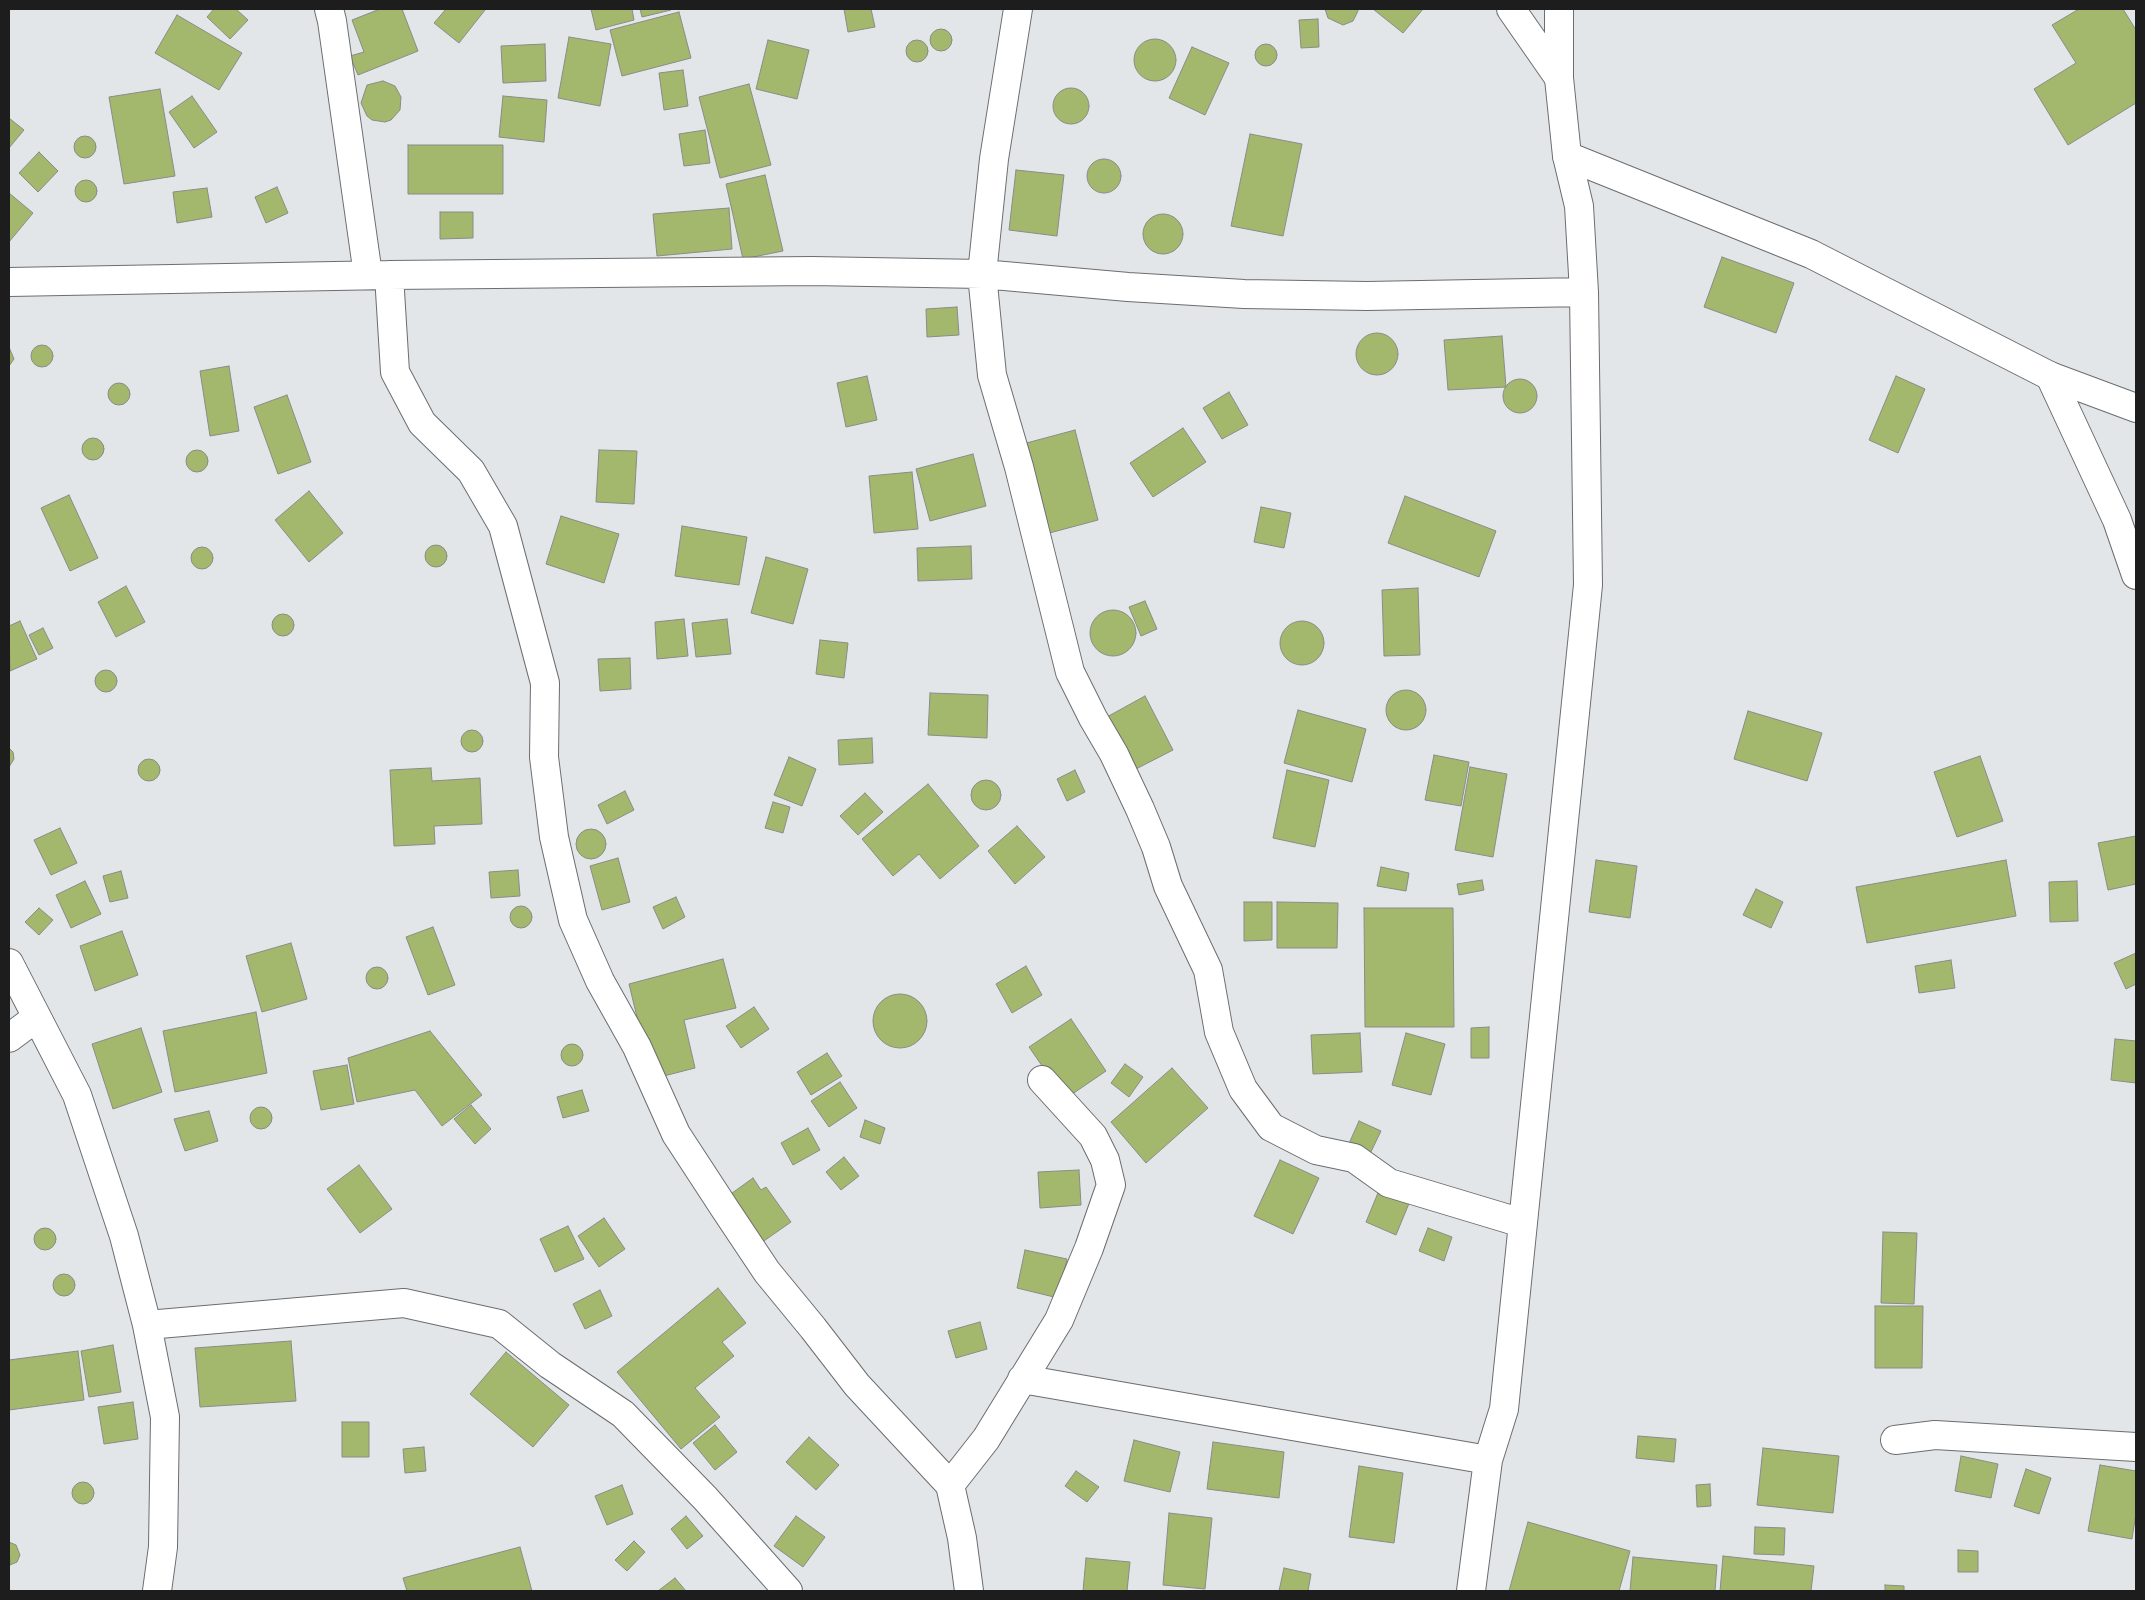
<!DOCTYPE html>
<html>
<head>
<meta charset="utf-8">
<style>
	body { margin:0 }
	#map { position:relative; width:2145px; height:1600px; overflow:hidden; background:#e3e6e8; font-family:"Times New Roman",serif }
	canvas { display:block }
	.frame { position:absolute; inset:0; border:10px solid #1d1d1e; pointer-events:none }
</style>
</head>
<body>
<div id="map">
<canvas width="2145" height="1600"></canvas>
<div class="frame"></div>
</div>
<script>
const c = document.querySelector('canvas').getContext('2d');
c.lineJoin = 'round';
function fillPath(path, color) {
  c.fillStyle = color;
  c.fill(path, 'evenodd');
}
function poly(rows) {
  const path = new Path2D();
  for (const r of rows) {
    if (r.length === 3) {
      path.moveTo(r[0] + r[2], r[1]);
      path.arc(r[0], r[1], r[2], 0, 2 * Math.PI);
      continue;
    }
    path.moveTo(r[0], r[1]);
    for (let i = 2; i < r.length; i += 2) path.lineTo(r[i], r[i + 1]);
  }
  return path;
}
function stroke(path, color, width, dash) {
  c.strokeStyle = color;
  c.lineWidth = width;
  c.lineCap = dash ? 'butt' : 'round';
  c.setLineDash(dash || []);
  c.stroke(path);
}
const building = poly([
	[214,9,236,9,248,20,230,39,207,17,214,9],
	[380,9,402,9,418,51,358,75,350,56,364,52,352,20,380,9],
	[446,9,483,9,485,10,459,43,434,23,446,9],
	[591,9,632,9,634,20,596,30,591,9],
	[640,9,671,9,671,10,642,17,640,9],
	[844,9,871,9,875,27,848,32,844,9],
	[1325,9,1358,9,1358,11,1353,21,1343,25,1328,18,1325,9],
	[1373,9,1423,9,1403,33,1373,9],
	[2079,9,2123,9,2136,30,2136,103,2068,145,2034,89,2076,63,2052,25,2079,9],
	[679,12,691,58,622,76,610,30,679,12],
	[177,15,242,53,219,90,155,53,177,15],
	[1318,19,1319,47,1301,48,1299,20,1318,19],
	[941,40,11],
	[569,37,611,44,600,106,558,98,569,37],
	[1155,60,21],
	[917,51,11],
	[768,40,809,50,797,99,756,89,768,40],
	[1266,55,11],
	[545,44,546,81,503,83,501,46,545,44],
	[1192,47,1229,63,1205,115,1169,98,1192,47],
	[683,70,688,106,664,110,659,73,683,70],
	[383,81,395,86,401,97,400,110,391,120,385,122,372,120,367,116,361,103,367,85,383,81],
	[749,84,771,165,720,178,699,97,749,84],
	[1071,106,18],
	[160,89,175,176,124,184,109,97,160,89],
	[192,96,217,132,194,148,169,112,192,96],
	[503,96,547,100,544,142,499,137,503,96],
	[9,118,24,130,9,148,9,118],
	[705,130,710,163,684,166,679,134,705,130],
	[1250,134,1302,144,1283,236,1231,226,1250,134],
	[85,147,11],
	[408,145,503,145,503,194,408,194,408,145],
	[39,152,58,171,38,192,19,173,39,152],
	[1104,176,17],
	[1016,170,1064,175,1057,236,1009,230,1016,170],
	[765,175,783,251,743,259,726,184,765,175],
	[86,191,11],
	[277,187,288,213,266,223,255,197,277,187],
	[207,188,212,217,177,223,173,192,207,188],
	[9,193,33,213,9,242,9,193],
	[729,208,732,249,657,256,653,214,729,208],
	[440,212,473,212,473,238,440,239,440,212],
	[1163,234,20],
	[1722,257,1794,283,1776,333,1704,307,1722,257],
	[957,307,959,335,927,337,926,309,957,307],
	[1377,354,21],
	[1502,336,1506,387,1448,390,1444,340,1502,336],
	[42,356,11],
	[9,347,14,359,9,366,9,347],
	[229,366,239,431,210,436,200,371,229,366],
	[867,376,877,420,846,427,837,383,867,376],
	[1896,376,1925,389,1898,453,1869,440,1896,376],
	[1520,396,17],
	[119,394,11],
	[1229,392,1248,425,1222,439,1203,408,1229,392],
	[287,395,311,462,278,474,254,407,287,395],
	[1183,428,1206,462,1153,497,1130,463,1183,428],
	[1075,430,1098,520,1042,535,1019,445,1075,430],
	[93,449,11],
	[197,461,11],
	[599,450,637,451,634,504,596,502,599,450],
	[973,454,986,506,930,521,916,469,973,454],
	[912,472,918,529,874,533,869,476,912,472],
	[309,491,343,533,309,562,275,520,309,491],
	[69,495,98,558,70,571,41,508,69,495],
	[1405,496,1496,531,1479,577,1388,543,1405,496],
	[1261,507,1291,513,1284,548,1254,542,1261,507],
	[561,516,619,534,604,583,546,564,561,516],
	[682,526,747,537,739,585,675,576,682,526],
	[436,556,11],
	[971,546,972,579,918,581,917,548,971,546],
	[202,558,11],
	[766,557,808,569,793,624,751,613,766,557],
	[126,586,145,622,116,637,98,602,126,586],
	[1418,588,1420,655,1384,656,1382,590,1418,588],
	[1145,601,1157,629,1141,636,1129,607,1145,601],
	[1113,633,23],
	[283,625,11],
	[684,619,688,656,657,659,655,622,684,619],
	[727,619,731,654,696,657,692,623,727,619],
	[20,621,37,659,10,671,9,626,20,621],
	[1302,643,22],
	[43,628,53,648,39,655,29,635,43,628],
	[820,640,848,643,844,678,816,674,820,640],
	[630,658,631,689,600,691,598,659,630,658],
	[106,681,11],
	[1406,710,20],
	[930,693,988,695,987,738,928,735,930,693],
	[1145,696,1173,750,1132,771,1105,718,1145,696],
	[1298,710,1366,729,1352,782,1284,763,1298,710],
	[1748,711,1822,733,1807,781,1734,759,1748,711],
	[472,741,11],
	[872,738,873,763,839,765,838,740,872,738],
	[9,748,13,752,14,759,9,767,9,748],
	[1434,755,1469,762,1461,806,1425,800,1434,755],
	[1980,756,2003,821,1957,837,1934,772,1980,756],
	[789,757,816,769,802,806,774,795,789,757],
	[149,770,11],
	[1470,767,1507,774,1493,857,1455,850,1470,767],
	[431,768,432,781,480,778,482,824,434,826,435,844,394,846,390,770,431,768],
	[1075,770,1085,792,1067,801,1057,779,1075,770],
	[1287,770,1329,780,1315,847,1273,838,1287,770],
	[986,795,15],
	[928,784,979,846,940,879,919,854,893,876,862,839,928,784],
	[625,791,634,810,607,824,598,805,625,791],
	[865,793,883,812,858,835,840,816,865,793],
	[773,802,790,807,783,833,765,828,773,802],
	[1017,826,1045,857,1015,884,988,851,1017,826],
	[60,828,77,863,51,875,34,840,60,828],
	[591,844,15],
	[2136,836,2136,884,2108,890,2098,843,2136,836],
	[618,858,630,902,602,910,590,866,618,858],
	[1596,860,1637,866,1630,918,1589,912,1596,860],
	[2006,860,2016,916,1867,943,1856,887,2006,860],
	[1381,867,1409,873,1406,891,1377,886,1381,867],
	[518,870,520,896,491,898,489,872,518,870],
	[121,871,128,898,110,902,103,876,121,871],
	[1482,880,1484,890,1459,895,1457,884,1482,880],
	[85,881,101,914,71,928,56,895,85,881],
	[2077,881,2078,921,2050,922,2049,882,2077,881],
	[1756,889,1783,902,1771,928,1743,915,1756,889],
	[676,897,685,917,663,929,653,907,676,897],
	[1244,902,1272,902,1272,940,1244,941,1244,902],
	[1277,902,1338,903,1337,948,1277,948,1277,902],
	[521,917,11],
	[39,908,53,920,39,935,25,922,39,908],
	[1364,908,1453,908,1454,1027,1365,1027,1364,908],
	[433,927,455,985,428,995,406,937,433,927],
	[122,931,138,975,95,991,80,946,122,931],
	[291,943,307,999,262,1012,246,956,291,943],
	[2136,953,2136,984,2126,989,2114,963,2136,953],
	[723,959,736,1008,684,1020,695,1068,652,1079,629,984,723,959],
	[1951,960,1955,988,1919,993,1915,966,1951,960],
	[1026,966,1042,995,1012,1013,996,984,1026,966],
	[377,978,11],
	[900,1021,27],
	[754,1007,769,1029,741,1048,726,1026,754,1007],
	[256,1012,267,1073,175,1092,163,1031,256,1012],
	[1071,1019,1106,1071,1065,1099,1029,1047,1071,1019],
	[1489,1027,1489,1058,1471,1058,1471,1028,1489,1027],
	[141,1028,162,1092,113,1109,92,1044,141,1028],
	[430,1031,482,1095,442,1126,415,1090,357,1102,348,1058,430,1031],
	[1360,1033,1362,1072,1313,1074,1311,1035,1360,1033],
	[1406,1033,1445,1044,1431,1095,1392,1085,1406,1033],
	[2115,1039,2136,1041,2136,1083,2111,1080,2115,1039],
	[572,1055,11],
	[827,1053,842,1076,811,1095,797,1072,827,1053],
	[1125,1064,1143,1077,1129,1097,1111,1083,1125,1064],
	[347,1065,354,1104,321,1110,313,1071,347,1065],
	[1172,1068,1208,1108,1146,1163,1111,1122,1172,1068],
	[840,1082,857,1108,829,1127,811,1101,840,1082],
	[582,1090,589,1111,563,1118,557,1097,582,1090],
	[471,1105,491,1129,475,1144,454,1119,471,1105],
	[261,1118,11],
	[209,1111,218,1141,185,1151,174,1119,209,1111],
	[865,1120,885,1128,880,1144,860,1137,865,1120],
	[1359,1121,1381,1131,1368,1158,1347,1148,1359,1121],
	[808,1128,820,1150,793,1165,781,1143,808,1128],
	[844,1157,859,1176,841,1190,826,1172,844,1157],
	[1280,1160,1319,1178,1293,1234,1254,1216,1280,1160],
	[359,1165,392,1209,360,1233,327,1189,359,1165],
	[1079,1170,1081,1205,1040,1208,1038,1172,1079,1170],
	[753,1178,761,1190,766,1187,791,1222,761,1243,728,1196,753,1178],
	[1380,1188,1410,1201,1396,1235,1366,1222,1380,1188],
	[604,1218,625,1249,599,1267,578,1236,604,1218],
	[568,1226,584,1259,555,1272,540,1239,568,1226],
	[45,1239,11],
	[1428,1228,1452,1237,1444,1261,1419,1251,1428,1228],
	[1883,1232,1917,1233,1914,1304,1881,1303,1883,1232],
	[1025,1250,1067,1259,1058,1298,1017,1288,1025,1250],
	[64,1285,11],
	[718,1288,746,1323,722,1342,734,1356,695,1388,720,1417,681,1449,617,1372,718,1288],
	[600,1290,612,1316,585,1329,573,1304,600,1290],
	[1875,1306,1923,1306,1922,1368,1875,1368,1875,1306],
	[980,1322,987,1349,956,1358,948,1331,980,1322],
	[291,1341,296,1401,200,1407,195,1348,291,1341],
	[113,1345,121,1392,89,1397,81,1351,113,1345],
	[78,1351,84,1400,9,1410,9,1360,78,1351],
	[506,1352,569,1405,533,1447,470,1394,506,1352],
	[133,1402,138,1439,104,1444,98,1407,133,1402],
	[342,1422,369,1422,369,1457,342,1457,342,1422],
	[715,1425,737,1452,715,1470,693,1443,715,1425],
	[1638,1436,1676,1439,1674,1462,1636,1458,1638,1436],
	[809,1437,839,1465,816,1490,786,1462,809,1437],
	[1134,1440,1180,1452,1170,1492,1124,1481,1134,1440],
	[1213,1442,1284,1452,1279,1498,1207,1489,1213,1442],
	[424,1447,426,1471,405,1473,403,1449,424,1447],
	[1763,1448,1839,1456,1833,1513,1757,1505,1763,1448],
	[1961,1456,1998,1464,1991,1498,1955,1491,1961,1456],
	[2100,1465,2136,1471,2136,1513,2132,1539,2088,1531,2100,1465],
	[1359,1466,1403,1473,1394,1543,1349,1537,1359,1466],
	[2026,1469,2051,1478,2039,1514,2014,1506,2026,1469],
	[1076,1471,1099,1487,1087,1502,1065,1486,1076,1471],
	[83,1493,11],
	[1710,1484,1711,1506,1697,1507,1696,1485,1710,1484],
	[622,1485,633,1514,607,1525,595,1496,622,1485],
	[1169,1513,1212,1518,1205,1589,1163,1585,1169,1513],
	[686,1516,703,1536,687,1549,671,1529,686,1516],
	[796,1516,825,1537,803,1567,774,1546,796,1516],
	[1528,1522,1630,1551,1619,1591,1509,1591,1528,1522],
	[1755,1527,1785,1528,1784,1555,1754,1554,1755,1527],
	[634,1541,645,1552,627,1571,615,1560,634,1541],
	[9,1542,16,1545,20,1555,17,1562,10,1565,9,1542],
	[520,1547,532,1591,407,1591,403,1578,520,1547],
	[1958,1550,1978,1551,1978,1572,1958,1572,1958,1550],
	[1723,1556,1814,1566,1811,1591,1720,1591,1723,1556],
	[1633,1557,1717,1565,1715,1591,1630,1591,1633,1557],
	[1086,1558,1130,1562,1127,1591,1083,1591,1086,1558],
	[1284,1568,1311,1574,1308,1591,1279,1591,1284,1568],
	[675,1578,686,1591,658,1591,675,1578],
	[1885,1585,1904,1586,1904,1591,1885,1591,1885,1585]
]);
fillPath(building, '#a3b86c');
stroke(building, '#8a8b88', 1);
const minor = poly([
	[329,9,332,21,368,275],
	[1018,9,994,159,982,274,992,375,1019,467,1070,672,1093,718,1114,754,1140,809,1156,847,1168,886,1208,970,1219,1032,1243,1089,1271,1127,1316,1150,1354,1158,1389,1183,1522,1223],
	[1511,9,1559,78],
	[389,275,395,372,422,423,471,471,503,526,545,683,544,757,554,837,573,920,600,981,637,1047,676,1134,725,1209,767,1272,813,1328,857,1385,950,1485,962,1538,969,1591],
	[9,282,389,275,812,271,982,274,1128,287,1244,294,1367,296,1584,292],
	[2050,376,2117,520,2136,575],
	[9,963,77,1095,124,1236,147,1325,165,1417,163,1547,157,1591],
	[9,1038,36,1018],
	[147,1325,404,1303,499,1324,550,1365,623,1414,705,1498,788,1591],
	[1022,1379,1488,1460],
	[1895,1440,1935,1435,2136,1447],
	[950,1485,986,1439,1059,1320,1089,1248,1111,1185,1105,1160,1093,1136,1042,1080],
	[1471,1591,1488,1460,1504,1409,1588,585,1584,292,1579,206,1567,156]
]);
const major = poly([
	[1559,9,1559,78,1567,156,1811,254,2050,376,2136,408]
]);
stroke(minor, '#6b6d6f', 30);
stroke(major, '#6b6d6f', 30);
stroke(minor, '#fff', 28);
stroke(major, '#fff', 28);
</script>
</body>
</html>
